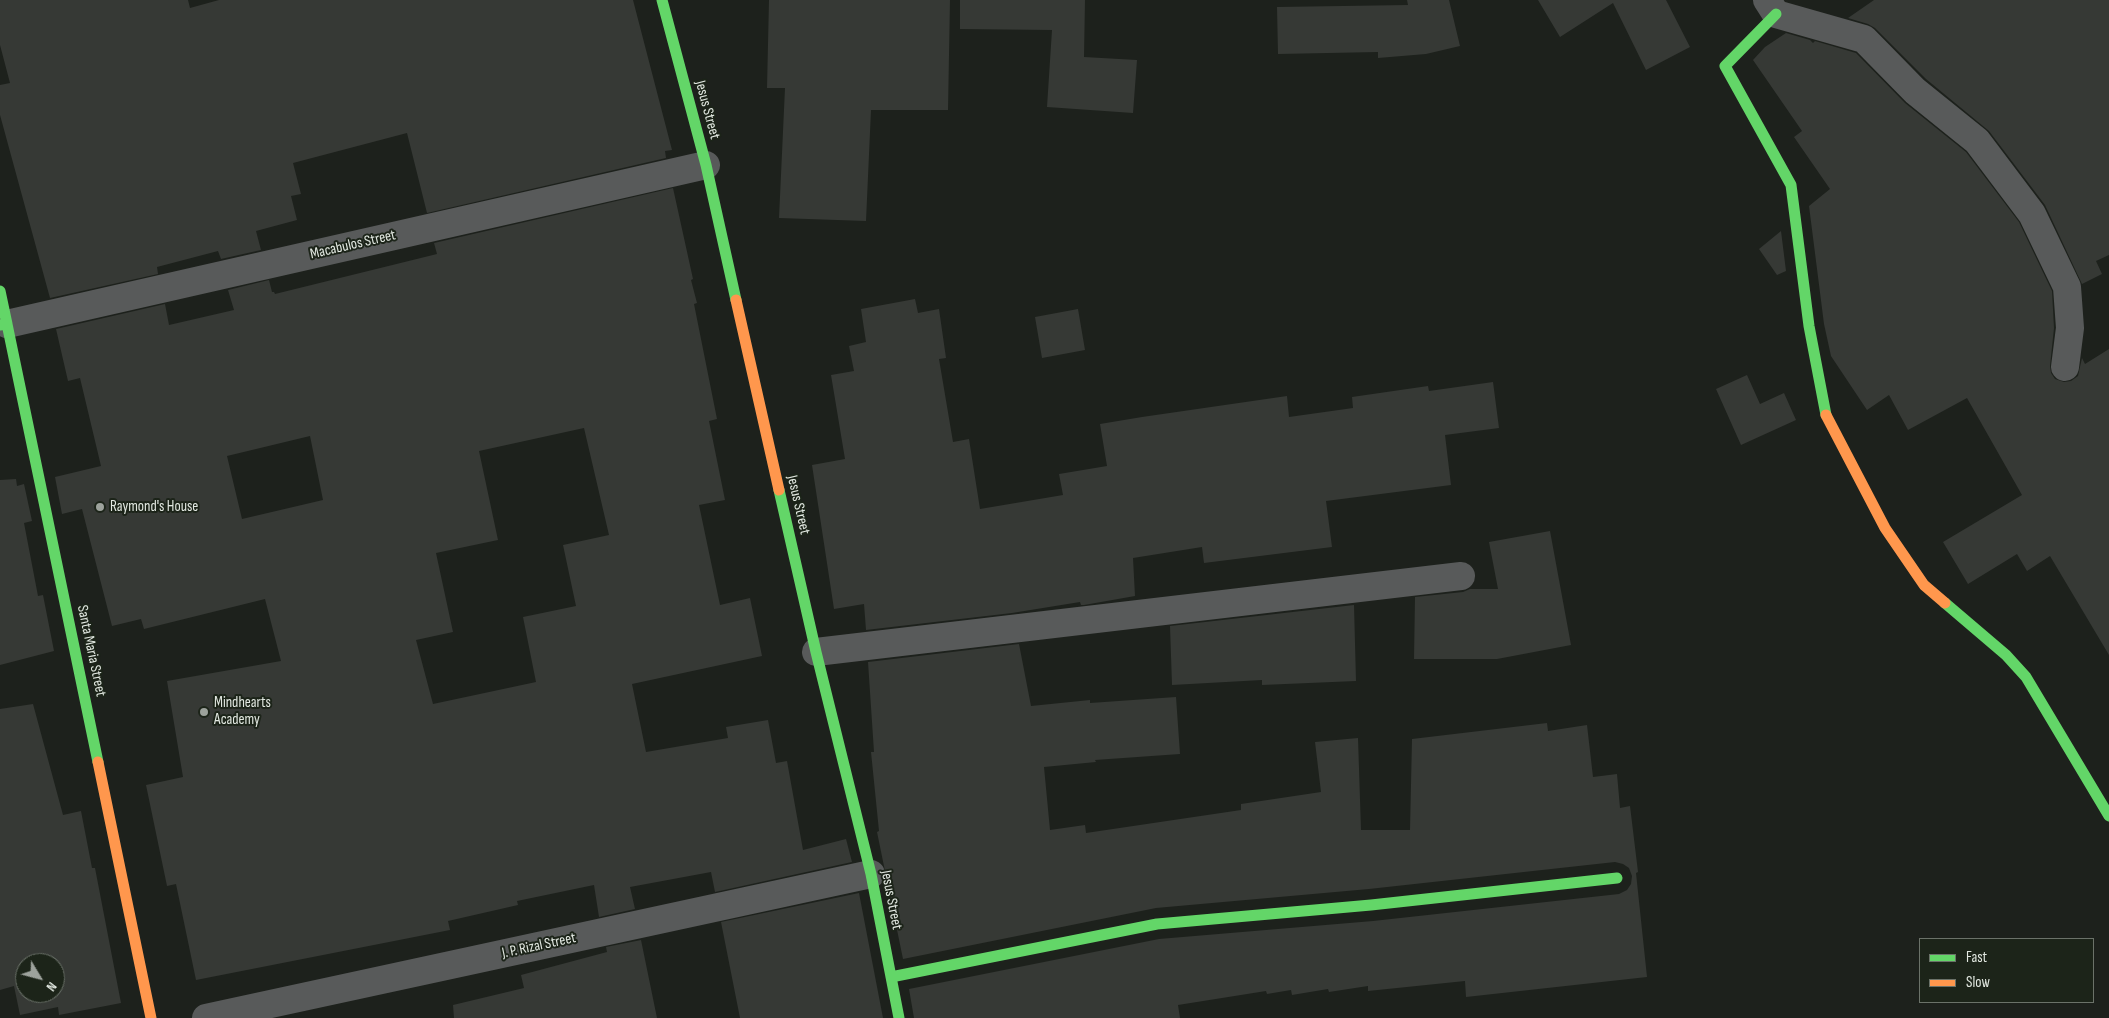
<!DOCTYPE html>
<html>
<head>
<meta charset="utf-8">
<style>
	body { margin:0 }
	#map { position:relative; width:2109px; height:1018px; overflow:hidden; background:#1d211c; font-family:"Sofia Sans Condensed",sans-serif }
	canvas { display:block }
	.legend { position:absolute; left:1919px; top:938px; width:175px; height:65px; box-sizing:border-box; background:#1c2419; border:1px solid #6b7269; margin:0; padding:6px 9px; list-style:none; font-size:15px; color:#e2e8e1 }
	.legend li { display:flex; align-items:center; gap:10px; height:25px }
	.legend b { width:25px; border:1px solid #6b7269 }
	.north { position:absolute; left:15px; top:953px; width:50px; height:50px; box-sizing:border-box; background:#1c2419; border:1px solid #6b7269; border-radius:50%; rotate:127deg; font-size:14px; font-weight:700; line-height:20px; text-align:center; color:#e2e8e1 }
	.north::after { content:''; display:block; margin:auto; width:18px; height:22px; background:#9da29c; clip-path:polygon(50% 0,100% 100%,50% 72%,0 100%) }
</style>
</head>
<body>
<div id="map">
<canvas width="2109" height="1018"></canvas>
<ul class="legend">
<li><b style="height:6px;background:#63d668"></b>Fast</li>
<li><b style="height:6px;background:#ff974d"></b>Slow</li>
</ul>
<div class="north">N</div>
</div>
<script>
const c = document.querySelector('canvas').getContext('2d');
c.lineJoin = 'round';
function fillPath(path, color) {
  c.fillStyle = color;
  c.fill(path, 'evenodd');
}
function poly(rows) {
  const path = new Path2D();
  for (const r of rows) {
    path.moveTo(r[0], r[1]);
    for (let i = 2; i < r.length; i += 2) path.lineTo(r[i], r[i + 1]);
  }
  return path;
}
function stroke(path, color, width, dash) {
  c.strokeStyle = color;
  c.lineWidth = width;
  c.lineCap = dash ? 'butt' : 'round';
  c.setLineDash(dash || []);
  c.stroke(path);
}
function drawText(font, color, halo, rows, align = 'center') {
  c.font = font + ' "Sofia Sans Condensed",sans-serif';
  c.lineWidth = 4;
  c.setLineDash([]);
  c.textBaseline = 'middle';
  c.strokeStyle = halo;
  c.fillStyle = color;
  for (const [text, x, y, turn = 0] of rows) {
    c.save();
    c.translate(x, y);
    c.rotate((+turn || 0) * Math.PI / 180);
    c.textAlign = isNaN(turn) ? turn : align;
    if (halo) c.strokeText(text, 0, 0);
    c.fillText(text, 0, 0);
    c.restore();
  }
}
fillPath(poly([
	[0,0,188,0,190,8,219,0,633,0,672,150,665,151,666,158,427,213,407,133,293,163,301,194,291,196,297,220,256,231,261,250,221,259,218,251,157,267,158,274,50,298,0,115,0,85,10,83,0,45],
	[769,0,950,0,948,110,871,110,866,221,779,218,785,88,767,88],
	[960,0,1085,0,1084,57,1137,60,1133,113,1047,107,1052,30,960,29],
	[1407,0,1449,0,1460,46,1426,54,1378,58,1378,52,1278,54,1277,7,1408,5],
	[1538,0,1666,0,1690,47,1646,70,1613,3,1560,37],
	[1874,0,2109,0,2109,255,2096,261,2102,274,2082,284,2045,205,1989,131,1926,79,1875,28,1868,24,1848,18],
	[1786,33,1810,40,1813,43,1815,41,1856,53,1905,103,1966,152,2019,222,2052,291,2054,328,2050,366,2051,373,2055,379,2064,382,2071,381,2078,376,2082,358,2085,364,2109,349,2109,655,2050,556,2027,571,2017,554,1968,584,1943,542,2022,495,1967,398,1908,430,1889,395,1867,410,1831,356,1824,324,1809,206,1830,189,1794,137,1802,131,1753,60,1765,47],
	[673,188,693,279,691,280,697,303,694,304,717,419,709,421,725,500,699,505,720,605,750,598,762,656,632,684,646,752,728,738,726,727,768,720,776,763,787,761,803,850,846,839,852,862,715,892,711,872,630,887,635,909,599,917,594,885,517,901,518,905,448,921,450,930,196,980,176,884,167,886,146,785,183,777,167,681,281,661,265,599,144,629,141,619,112,626,82,509,62,514,55,477,101,466,80,378,68,381,56,329,165,304,169,325,234,310,228,290,269,280,272,292,274,292,275,294,437,254,434,243],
	[584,428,609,535,563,545,576,606,523,617,536,682,433,704,416,640,453,632,436,553,498,540,479,451],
	[310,436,323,500,242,519,227,456],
	[1781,231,1786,271,1777,275,1759,249],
	[915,299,918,313,939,309,946,358,939,359,953,442,969,439,980,509,1063,495,1059,474,1107,466,1100,424,1142,417,1287,396,1289,417,1353,408,1352,397,1428,386,1429,391,1493,382,1499,428,1445,435,1451,485,1326,501,1332,547,1204,563,1202,547,1133,558,1135,596,1084,605,1081,605,1080,602,1012,613,866,630,864,604,834,609,812,465,845,459,831,375,854,371,849,346,866,342,861,309],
	[1078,309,1085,350,1042,358,1035,317],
	[1747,375,1760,404,1784,393,1796,420,1741,445,1716,389],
	[16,479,17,486,24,484,32,521,24,523,38,596,43,595,54,651,0,665,0,480],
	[1550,531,1571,645,1497,659,1414,659,1415,597,1463,592,1470,589,1498,589,1489,542],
	[1354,605,1356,681,1262,685,1262,680,1172,685,1170,626],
	[1019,644,1031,706,1090,700,1090,703,1176,697,1180,754,1095,760,1096,762,1044,767,1050,830,1085,825,1086,833,1241,810,1241,804,1321,792,1315,742,1358,738,1361,830,1410,830,1412,739,1547,723,1548,731,1587,725,1593,777,1617,774,1620,808,1630,806,1638,872,1636,873,1647,977,1466,997,1465,981,1368,991,1368,986,1329,992,1328,989,1292,995,1291,990,1267,994,1266,991,1178,1005,1180,1018,914,1018,909,989,1159,939,1373,921,1619,894,1627,890,1631,884,1632,876,1629,868,1623,864,1615,862,1369,889,1156,908,903,959,877,832,879,831,871,752,874,752,868,662],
	[33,704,63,815,81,811,92,868,95,868,121,1003,59,1015,58,1007,20,1015,14,986,0,990,0,709],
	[25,963,55,963,55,993,25,993],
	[859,893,883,1018,740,1018,721,922],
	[641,940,657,1018,454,1018,453,1005,524,988,521,975,607,952,606,947]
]), '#363935');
stroke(poly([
	[1767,0,1776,14,1864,39,1915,91,1977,141,2032,214,2067,287,2070,328,2065,367],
	[7,324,706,165],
	[816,652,1461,576],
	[206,1018,871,874]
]), '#585a5a', 28);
stroke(poly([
	[662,0,706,165,736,300],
	[1776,14,1725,66,1791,185,1809,326,1826,415],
	[0,291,7,324,0,325],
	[7,324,98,762],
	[779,490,816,652,871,874,899,1018],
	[1945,603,2006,655,2026,677,2109,816],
	[891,977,1157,924,1371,905,1617,878]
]), '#63d668', 11);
stroke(poly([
	[736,300,779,490],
	[1826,415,1885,528,1924,585,1945,603],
	[98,762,151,1018]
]), '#ff974d', 11);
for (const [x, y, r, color] of [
	[100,507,5,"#9da29c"],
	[204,712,5,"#9da29c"]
]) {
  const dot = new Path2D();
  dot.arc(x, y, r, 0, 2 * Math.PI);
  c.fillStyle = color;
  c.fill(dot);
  stroke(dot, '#1c2419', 2);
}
drawText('15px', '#e2e8e1', '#1c2419', [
	["Jesus Street",707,110,75],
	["Macabulos Street",353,245,-13],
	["Jesus Street",798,505,77],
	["Santa Maria Street",91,651,78],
	["Jesus Street",891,900,79],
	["J. P. Rizal Street",539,946,-12]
]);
drawText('15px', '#e2e8e1', '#1c2419', [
	["Raymond's House",110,507],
	["Mindhearts",214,703],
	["Academy",214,720]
], 'left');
</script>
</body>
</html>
